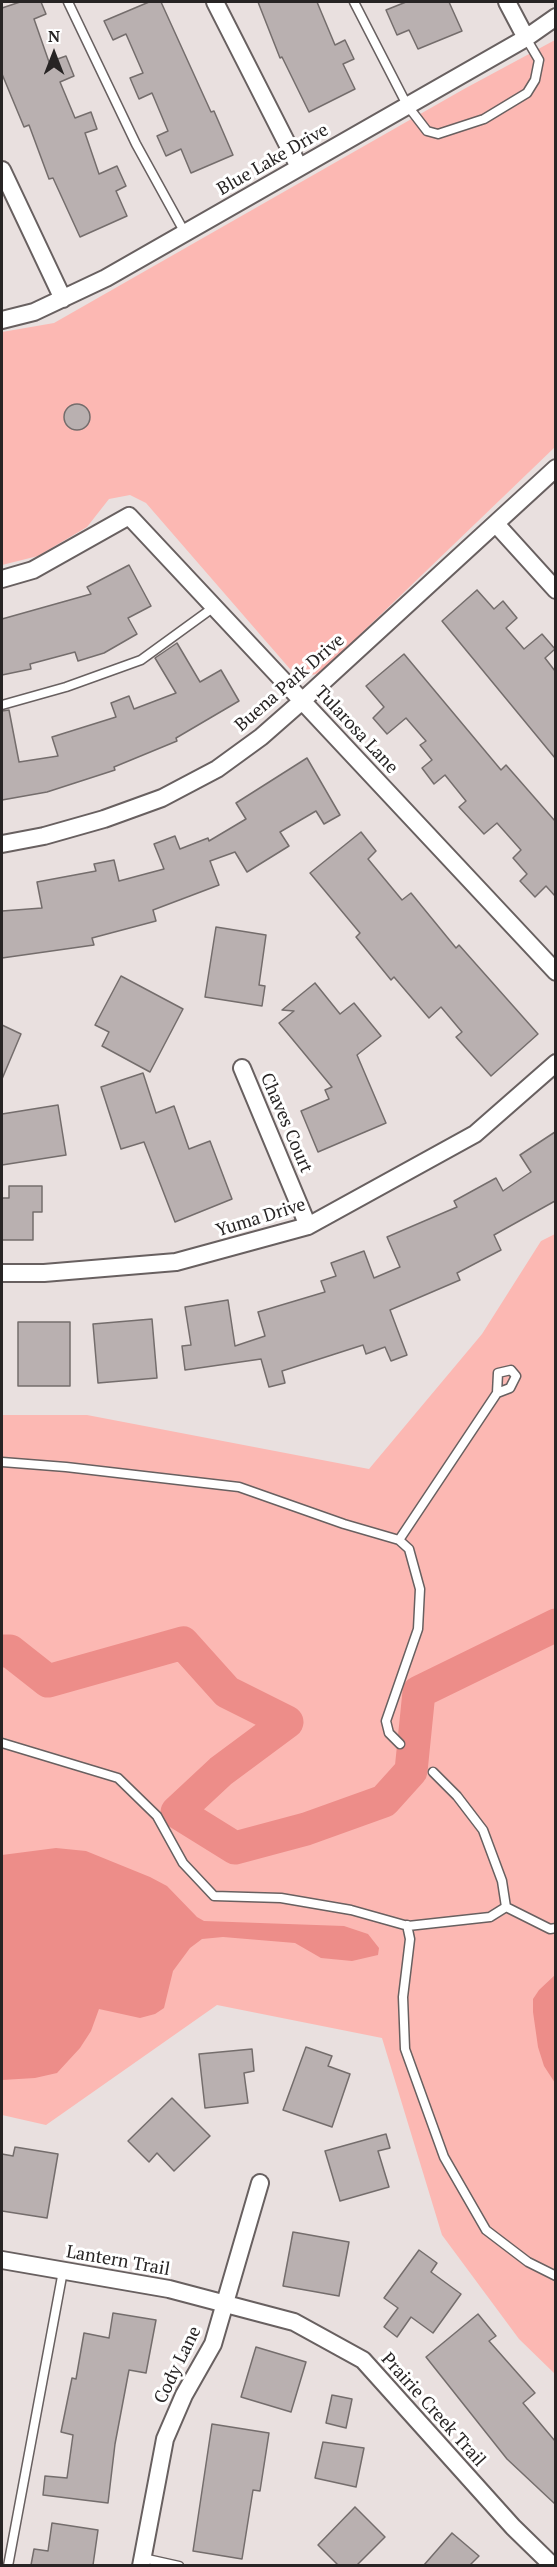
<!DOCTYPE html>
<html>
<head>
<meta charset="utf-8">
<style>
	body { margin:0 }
	#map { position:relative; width:557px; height:2567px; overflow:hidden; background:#e9e0df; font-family:"PT Serif",serif }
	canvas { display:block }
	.frame { position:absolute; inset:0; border:3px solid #272424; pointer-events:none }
	.north { position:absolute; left:24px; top:24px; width:60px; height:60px; -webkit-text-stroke:4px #fff; paint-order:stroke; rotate:0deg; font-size:16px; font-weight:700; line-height:24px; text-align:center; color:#272424 }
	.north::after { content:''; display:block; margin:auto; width:21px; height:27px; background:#272424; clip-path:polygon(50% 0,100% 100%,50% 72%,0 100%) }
</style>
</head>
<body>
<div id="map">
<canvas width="557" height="2567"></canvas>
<div class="frame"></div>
<div class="north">N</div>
</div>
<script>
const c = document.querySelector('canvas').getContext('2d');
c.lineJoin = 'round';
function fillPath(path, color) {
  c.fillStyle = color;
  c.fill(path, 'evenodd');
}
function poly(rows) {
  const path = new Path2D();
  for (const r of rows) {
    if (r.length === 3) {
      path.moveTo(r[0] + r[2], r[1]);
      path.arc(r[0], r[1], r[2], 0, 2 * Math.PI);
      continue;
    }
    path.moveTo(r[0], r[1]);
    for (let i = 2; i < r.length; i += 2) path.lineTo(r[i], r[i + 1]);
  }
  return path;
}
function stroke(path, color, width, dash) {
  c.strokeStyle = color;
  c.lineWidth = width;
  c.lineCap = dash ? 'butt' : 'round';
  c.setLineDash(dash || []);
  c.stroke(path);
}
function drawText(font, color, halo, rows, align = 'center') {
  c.font = font + ' "PT Serif",serif';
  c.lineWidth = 6;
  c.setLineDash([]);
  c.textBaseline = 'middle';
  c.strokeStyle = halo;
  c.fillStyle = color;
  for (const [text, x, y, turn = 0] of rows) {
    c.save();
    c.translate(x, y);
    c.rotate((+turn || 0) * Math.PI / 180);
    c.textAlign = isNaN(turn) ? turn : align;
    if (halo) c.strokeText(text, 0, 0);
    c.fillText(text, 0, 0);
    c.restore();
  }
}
fillPath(poly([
	[555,40,555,447,320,673,304,677,290,669,146,503,130,495,109,499,87,527,38,556,2,565,2,332,54,323,464,89],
	[555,1234,555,2374,519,2339,442,2235,382,2038,217,2005,46,2125,2,2115,2,1415,87,1415,369,1469,482,1334,541,1241]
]), '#fcb8b3');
fillPath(poly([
	[56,1848,86,1851,150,1877,167,1886,197,1917,204,1921,344,1926,368,1934,379,1948,378,1955,352,1961,321,1958,295,1943,223,1937,202,1939,190,1948,173,1971,164,2008,155,2014,140,2018,99,2009,91,2031,80,2048,57,2073,35,2078,2,2080,2,1855],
	[555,1975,555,2083,544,2066,538,2047,533,2012,533,1999,539,1990]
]), '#ed8d89');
stroke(poly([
	[2,1651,10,1651,48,1681,183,1643,227,1692,287,1722,221,1771,177,1812,235,1848,306,1829,384,1801,411,1771,419,1692,556,1625]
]), '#ed8d89', 33);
const building = poly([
	[20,2,41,2,46,14,34,19,49,62,66,56,74,76,60,82,75,118,91,112,97,129,85,133,99,174,117,166,126,186,116,191,127,216,80,237,53,178,49,179,29,125,24,127,2,74,2,8,20,2],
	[149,2,161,2,211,112,214,111,233,155,191,173,181,149,166,156,157,136,168,131,152,93,139,99,130,78,143,73,126,34,113,40,104,21,149,2],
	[258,2,317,2,335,45,345,40,354,59,343,64,355,89,309,112,282,57,280,58,258,2],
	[406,2,449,2,462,31,418,49,409,30,397,35,386,10,406,2],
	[77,417,13],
	[129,565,151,606,128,618,137,634,104,653,78,661,75,652,30,664,31,669,2,675,2,619,91,594,87,587,129,565],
	[477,590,494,609,503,601,517,618,506,628,524,649,542,634,555,649,545,658,555,671,555,758,442,621,477,590],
	[177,643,200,682,221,670,239,701,176,738,177,741,114,767,115,770,47,792,2,800,2,711,9,710,19,762,58,756,52,737,116,717,111,703,129,696,134,709,176,693,155,658,177,643],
	[404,654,501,770,506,765,555,821,555,896,546,886,535,897,520,881,527,874,513,858,521,850,497,823,484,834,459,807,466,801,445,775,434,784,422,768,432,760,420,745,426,741,406,718,387,734,373,718,384,707,366,686,404,654],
	[307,758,340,815,324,824,316,811,280,832,289,846,247,872,235,852,210,861,219,885,153,910,156,921,92,938,94,945,2,958,2,911,42,908,37,882,96,871,94,864,114,860,119,881,164,869,154,844,175,836,180,849,208,838,209,841,246,819,236,803,307,758],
	[361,832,376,851,368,859,402,900,411,893,456,948,459,945,538,1034,491,1076,456,1037,462,1032,441,1007,429,1018,394,977,391,980,356,937,360,933,310,873,361,832],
	[216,927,266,935,259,985,265,986,262,1006,205,997,216,927],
	[121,976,183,1009,150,1072,102,1046,109,1032,95,1025,121,976],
	[315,983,340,1014,354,1003,381,1036,357,1055,386,1123,318,1152,301,1111,329,1099,325,1090,332,1087,279,1023,294,1011,282,1010,315,983],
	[2,1025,21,1034,2,1079,2,1025],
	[143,1073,156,1113,174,1106,189,1149,210,1141,232,1199,175,1222,144,1142,121,1149,101,1087,143,1073],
	[58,1105,66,1155,2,1165,2,1114,58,1105],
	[555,1132,555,1201,494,1235,501,1250,457,1273,460,1280,390,1310,407,1355,391,1361,385,1347,366,1354,363,1345,282,1371,285,1383,269,1387,261,1359,185,1370,182,1346,191,1345,185,1307,228,1300,235,1346,265,1336,258,1312,325,1292,321,1281,336,1276,331,1263,364,1251,374,1278,400,1267,387,1237,457,1207,454,1201,496,1178,503,1191,531,1172,520,1155,555,1132],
	[9,1186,42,1186,42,1212,33,1212,33,1240,2,1240,2,1198,9,1198,9,1186],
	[152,1319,157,1378,98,1383,93,1324,152,1319],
	[18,1322,70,1322,70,1386,18,1386,18,1322],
	[306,2047,332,2056,328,2066,350,2074,332,2127,283,2110,306,2047],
	[252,2049,254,2071,244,2073,248,2103,205,2108,199,2054,252,2049],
	[172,2098,210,2136,174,2171,157,2153,149,2162,128,2141,172,2098],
	[386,2134,390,2148,378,2151,389,2187,340,2201,325,2151,386,2134],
	[15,2147,58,2154,47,2218,2,2211,2,2154,13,2156,15,2147],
	[293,2232,349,2242,339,2296,283,2286,293,2232],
	[419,2250,437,2263,431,2272,461,2294,433,2333,411,2317,397,2337,384,2327,398,2308,384,2298,419,2250],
	[113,2313,156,2320,146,2373,129,2370,115,2444,108,2503,43,2495,45,2476,67,2478,73,2435,61,2432,72,2378,76,2379,84,2333,109,2338,113,2313],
	[478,2314,496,2336,489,2341,535,2393,523,2403,555,2441,555,2504,507,2459,426,2357,478,2314],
	[256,2347,306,2362,291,2412,241,2397,256,2347],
	[332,2395,352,2399,346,2428,326,2423,332,2395],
	[212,2424,269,2433,260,2491,253,2490,242,2559,193,2551,212,2424],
	[323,2442,364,2448,356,2487,315,2478,323,2442],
	[355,2507,385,2537,357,2565,338,2565,318,2545,355,2507],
	[52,2523,98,2530,93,2565,31,2565,34,2549,48,2551,52,2523],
	[452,2533,479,2556,470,2565,424,2565,452,2533]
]);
fillPath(building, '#b9b0b0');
stroke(building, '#746d6c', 1.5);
const service = poly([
	[68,2,136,144,185,233],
	[354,2,407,105,427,131,438,134,484,119,527,93,535,80,539,60,526,38],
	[2,705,66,687,141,660,214,607],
	[2,1462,66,1467,239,1487,344,1524,399,1540,409,1549,420,1589,418,1629,386,1721,389,1733,400,1744],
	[399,1540,497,1393,498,1373,511,1370,516,1376,510,1388,497,1393],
	[2,1743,118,1778,157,1816,183,1863,214,1896,281,1898,351,1910,408,1926,490,1917,506,1907],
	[433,1772,457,1796,483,1830,502,1881,506,1907,550,1929,556,1928],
	[407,1925,410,1939,403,1997,405,2049,444,2157,486,2230,528,2262,556,2276],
	[143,2558,179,2566],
	[8,2566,63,2271]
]);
const minor = poly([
	[215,2,299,167],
	[507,2,526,38],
	[2,170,63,299],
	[2,320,34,312,106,278,526,38,556,17],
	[496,524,556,590],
	[2,579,33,570,129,516,556,972],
	[2,844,44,836,104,819,162,798,217,769,261,737,302,701,556,468],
	[242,1068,308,1226],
	[2,1273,44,1273,176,1262,308,1226,475,1134,556,1063],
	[2,2260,169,2289,294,2322,363,2360,513,2527,553,2566],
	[141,2566,165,2439,184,2395,213,2344,260,2183]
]);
stroke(service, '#686060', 11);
stroke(minor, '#686060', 20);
stroke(service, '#fff', 8);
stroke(minor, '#fff', 16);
drawText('18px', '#272424', '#fff', [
	["Blue Lake Drive",273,160,-30],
	["Buena Park Drive",290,683,-41],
	["Tularosa Lane",356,730,47],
	["Chaves Court",286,1123,67],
	["Yuma Drive",261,1218,-17],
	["Lantern Trail",118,2261,10],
	["Cody Lane",178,2365,-64],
	["Prairie Creek Trail",433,2410,48]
]);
</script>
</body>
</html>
